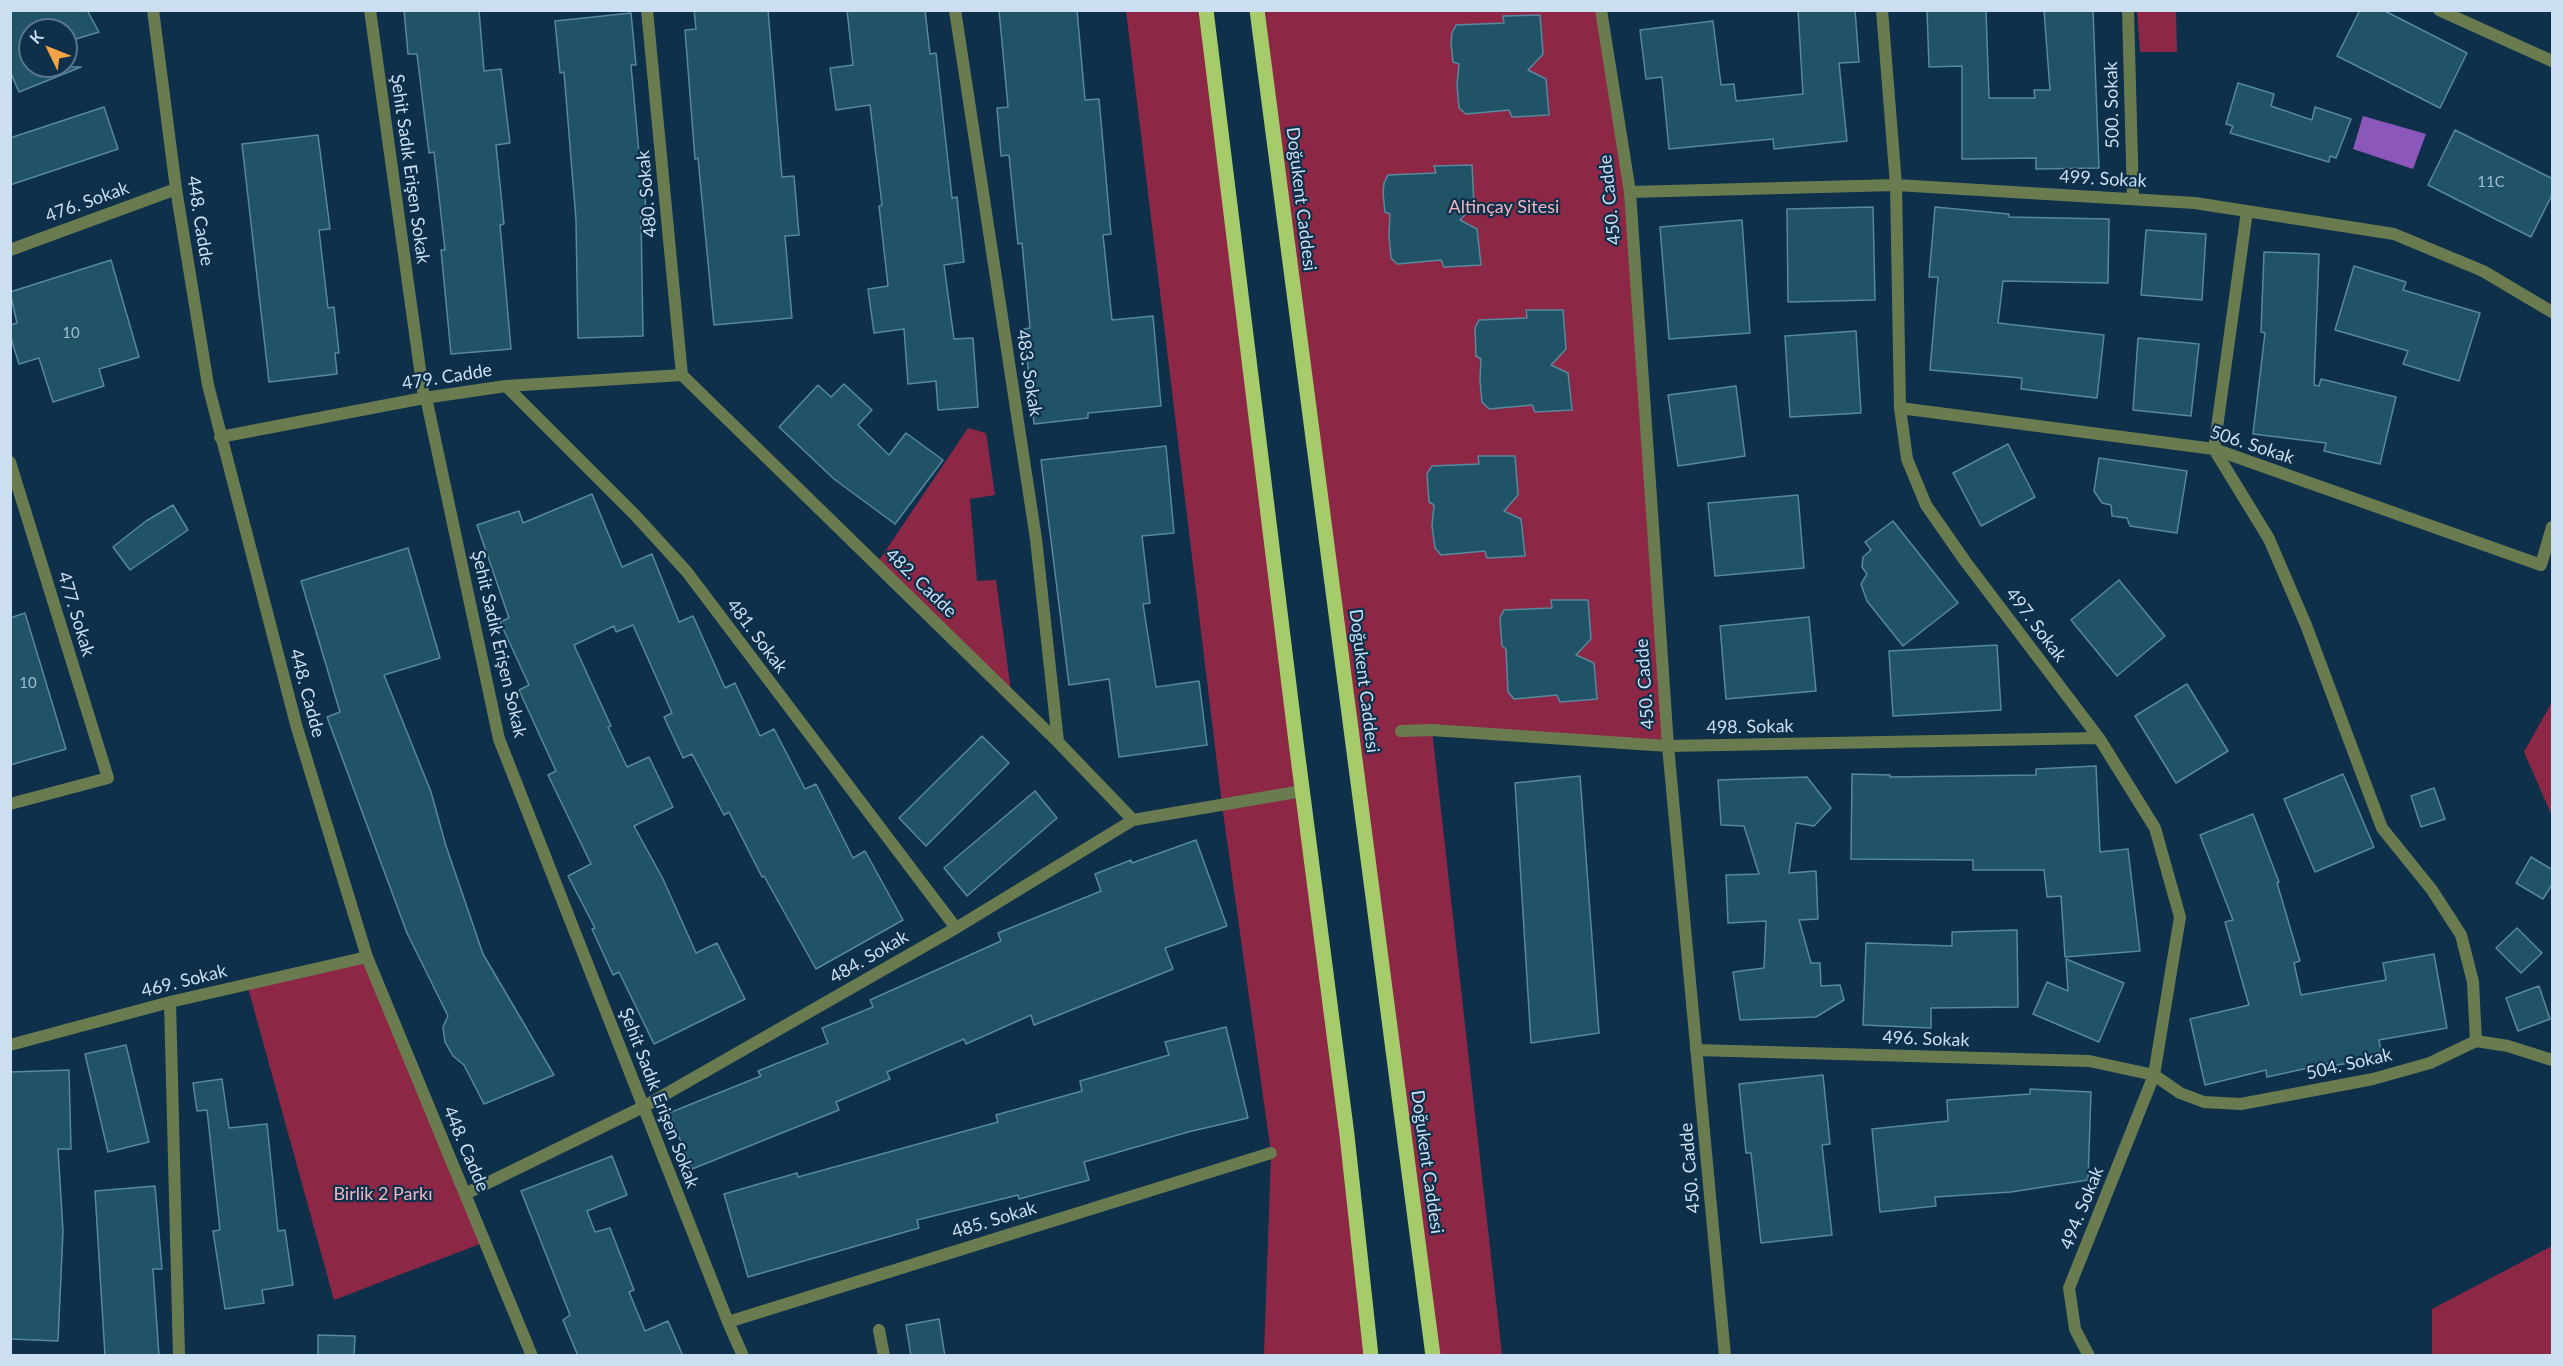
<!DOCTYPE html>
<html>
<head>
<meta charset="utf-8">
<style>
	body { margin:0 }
	#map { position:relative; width:2563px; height:1366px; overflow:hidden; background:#0e304b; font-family:Lato,sans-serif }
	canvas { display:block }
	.frame { position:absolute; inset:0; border:12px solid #ccdff0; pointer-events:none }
	.north { position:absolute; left:18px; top:18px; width:60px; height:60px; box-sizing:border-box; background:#0e304b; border:2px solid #5a768d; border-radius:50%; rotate:313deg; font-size:16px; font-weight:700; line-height:24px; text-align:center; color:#ccdff0 }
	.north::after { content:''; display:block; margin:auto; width:21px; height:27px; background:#f4a345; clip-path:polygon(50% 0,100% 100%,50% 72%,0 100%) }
</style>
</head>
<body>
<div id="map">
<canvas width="2563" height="1366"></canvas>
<div class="frame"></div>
<div class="north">K</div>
</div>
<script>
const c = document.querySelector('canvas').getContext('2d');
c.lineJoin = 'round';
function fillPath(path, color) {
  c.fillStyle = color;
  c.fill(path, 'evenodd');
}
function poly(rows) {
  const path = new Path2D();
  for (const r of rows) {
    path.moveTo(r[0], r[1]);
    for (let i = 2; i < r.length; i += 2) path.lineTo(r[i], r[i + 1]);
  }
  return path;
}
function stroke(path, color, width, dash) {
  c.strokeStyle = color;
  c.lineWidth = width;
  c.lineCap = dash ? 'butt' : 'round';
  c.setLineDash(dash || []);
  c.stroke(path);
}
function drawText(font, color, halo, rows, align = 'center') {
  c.font = font + ' Lato,sans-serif';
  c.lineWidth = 4.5;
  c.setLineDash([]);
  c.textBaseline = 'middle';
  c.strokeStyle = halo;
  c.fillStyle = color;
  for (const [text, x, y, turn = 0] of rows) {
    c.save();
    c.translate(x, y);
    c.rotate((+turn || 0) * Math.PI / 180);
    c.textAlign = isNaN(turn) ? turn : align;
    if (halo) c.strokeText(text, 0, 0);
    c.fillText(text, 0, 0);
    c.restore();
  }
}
fillPath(poly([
	[1126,11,1206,11,1371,1355,1264,1355,1271,1153,1222,805],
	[1257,11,1601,11,1630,192,1668,746,1432,730,1502,1355,1433,1355],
	[2137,11,2176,11,2177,52,2140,52],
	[968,428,986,433,995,495,970,499,977,581,996,580,1011,691,878,562],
	[2552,702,2552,816,2524,752],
	[367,957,485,1242,334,1300,247,984],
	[2552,1246,2552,1355,2432,1355,2432,1309]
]), '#8c2846');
fillPath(poly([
	[2363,116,2426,134,2413,169,2353,149]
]), '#8b57ba');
const building = poly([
	[10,10,87,10,99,32,66,42,66,30,30,30,30,66,81,67,19,92,10,71,10,10],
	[404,10,479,10,484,71,501,69,510,143,496,145,504,224,500,225,511,349,451,354,441,250,445,250,434,152,429,153,417,54,408,54,404,10],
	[694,10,768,10,782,177,794,176,799,235,785,236,792,318,714,325,698,158,695,159,685,30,696,29,694,10],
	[847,10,925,10,930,54,936,53,952,198,957,197,964,262,944,265,954,339,973,338,978,407,938,410,936,381,908,384,904,329,874,333,868,289,888,286,879,206,882,205,870,105,836,110,830,68,853,65,847,10],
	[999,10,1077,10,1085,100,1099,99,1111,234,1103,235,1112,320,1153,316,1161,406,1088,413,1088,418,1034,424,1024,329,1030,328,1022,243,1018,244,1009,155,1001,156,997,108,1008,107,999,10],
	[1798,10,1855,10,1859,62,1839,63,1847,141,1774,149,1773,139,1669,149,1662,77,1646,79,1640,30,1713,21,1721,85,1734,84,1736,101,1803,94,1798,10],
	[1927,10,1986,10,1989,98,2035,98,2034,90,2050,90,2044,10,2093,10,2099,168,2036,169,2036,158,1962,159,1962,66,1929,67,1927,10],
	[2360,10,2383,10,2467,53,2440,108,2337,56,2360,10],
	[631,13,636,65,631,65,639,153,643,152,646,216,641,216,643,336,578,338,576,220,564,72,560,73,555,21,631,13],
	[1540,15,1543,54,1528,70,1546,79,1549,115,1512,117,1509,110,1466,114,1459,108,1457,85,1459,64,1453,62,1451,43,1452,33,1456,25,1504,23,1503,16,1540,15],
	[2238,83,2274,94,2271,106,2312,120,2315,107,2351,119,2336,158,2330,156,2329,162,2230,133,2233,126,2226,124,2238,83],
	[104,107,118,149,10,185,10,138,104,107],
	[2455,130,2553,179,2553,193,2531,237,2428,185,2455,130],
	[318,135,330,229,319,230,328,308,334,307,339,353,335,353,337,374,269,382,242,144,318,135],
	[1472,165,1474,205,1460,220,1477,229,1481,265,1444,267,1441,260,1397,264,1391,258,1389,235,1390,214,1385,212,1383,193,1384,183,1388,175,1436,173,1434,166,1472,165],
	[1873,207,1875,300,1788,302,1787,209,1873,207],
	[1935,207,2009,214,2009,217,2109,219,2108,283,2003,281,1998,323,2104,335,2097,398,2021,389,2022,378,1930,370,1938,277,1929,277,1935,207],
	[1742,220,1750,333,1669,339,1660,227,1742,220],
	[2146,230,2206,234,2202,300,2141,295,2146,230],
	[2264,252,2319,254,2314,385,2319,386,2321,379,2396,397,2380,464,2324,451,2326,443,2253,434,2265,333,2261,332,2264,252],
	[111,260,139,357,99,369,104,386,53,402,39,358,19,364,10,335,10,325,17,323,10,292,111,260],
	[2354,266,2406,282,2403,290,2480,313,2459,381,2403,364,2408,351,2335,330,2354,266],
	[1526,310,1563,310,1566,349,1551,365,1568,373,1572,410,1535,412,1532,405,1489,409,1482,402,1480,380,1481,359,1476,356,1475,328,1479,320,1527,318,1526,310],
	[1856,331,1861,413,1790,417,1785,336,1856,331],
	[2138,338,2199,344,2191,416,2133,410,2138,338],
	[844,384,872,410,858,425,889,455,906,433,943,460,895,524,834,479,779,427,818,385,831,397,844,384],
	[1736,386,1745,456,1678,466,1668,395,1736,386],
	[2008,444,2035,497,1981,526,1953,473,2008,444],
	[1166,446,1174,533,1142,536,1150,603,1143,604,1156,687,1199,681,1207,745,1119,757,1109,679,1069,685,1041,460,1166,446],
	[1478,456,1515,456,1518,495,1504,511,1521,519,1525,556,1487,558,1485,551,1441,555,1435,548,1432,526,1434,505,1429,502,1427,474,1432,466,1479,464,1478,456],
	[2099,458,2187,471,2177,533,2130,526,2127,518,2112,516,2111,505,2102,503,2094,491,2099,458],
	[592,494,622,567,652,554,679,622,693,616,725,688,735,683,760,736,774,729,805,789,816,784,853,858,865,851,903,920,816,969,764,876,762,877,729,812,724,815,692,754,683,758,664,717,672,713,633,625,616,632,614,626,574,645,611,726,608,727,627,767,649,757,673,807,634,826,663,879,696,953,717,943,745,999,654,1044,619,972,613,975,592,929,595,928,568,876,591,864,548,775,556,771,519,690,529,685,500,622,509,618,477,525,519,511,523,523,592,494],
	[1798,495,1804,568,1715,576,1708,503,1798,495],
	[173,505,188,530,130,570,113,547,146,521,173,505],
	[1893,521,1958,603,1903,646,1867,601,1861,584,1867,574,1862,567,1863,557,1871,550,1865,542,1893,521],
	[408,548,440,658,384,675,431,792,446,846,483,954,554,1075,484,1104,464,1065,453,1056,445,1042,443,1027,448,1016,407,933,327,717,340,712,301,581,408,548],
	[2119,580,2165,636,2117,676,2071,620,2119,580],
	[1551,600,1588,600,1591,639,1576,655,1594,663,1597,699,1560,702,1557,695,1514,699,1508,692,1506,649,1502,646,1500,618,1504,610,1552,608,1551,600],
	[25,613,66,749,10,765,10,618,25,613],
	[1809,617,1816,691,1726,699,1720,626,1809,617],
	[1997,645,2001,710,1893,716,1889,651,1997,645],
	[2187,684,2228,751,2176,783,2135,716,2187,684],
	[982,736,1009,763,926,846,899,818,982,736],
	[2096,766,2100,852,2128,849,2140,951,2065,957,2061,896,2047,897,2044,870,1973,870,1973,860,1851,859,1852,774,1890,775,1890,777,2036,775,2036,769,2096,766],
	[2343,774,2374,847,2315,872,2284,799,2343,774],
	[1580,776,1599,1033,1531,1043,1515,783,1580,776],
	[1807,777,1831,808,1814,826,1796,823,1789,873,1816,871,1818,919,1799,920,1811,963,1820,963,1821,986,1840,985,1844,1000,1816,1017,1740,1020,1733,972,1764,968,1766,921,1728,923,1726,875,1759,874,1744,826,1721,825,1718,780,1807,777],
	[2434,788,2445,819,2421,827,2411,796,2434,788],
	[1035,791,1057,818,967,896,944,868,1035,791],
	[2253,814,2279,882,2277,883,2300,961,2294,963,2301,995,2386,980,2383,963,2434,954,2447,1028,2379,1040,2382,1057,2332,1066,2331,1063,2267,1077,2266,1070,2205,1085,2190,1019,2249,1005,2225,922,2233,920,2200,835,2253,814],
	[1196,840,1227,926,1165,948,1173,969,1034,1025,1031,1015,966,1044,964,1039,887,1072,890,1079,836,1102,839,1110,692,1169,669,1113,761,1076,758,1071,828,1043,822,1028,873,1007,870,1000,1001,941,998,933,1101,891,1095,874,1131,860,1132,863,1196,840],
	[2531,857,2553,870,2553,883,2543,899,2516,883,2531,857],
	[2517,928,2542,953,2521,973,2496,948,2517,928],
	[2017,930,2018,1007,1931,1008,1931,1028,1863,1025,1866,943,1952,946,1952,932,2017,930],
	[2066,959,2124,983,2099,1042,2033,1014,2047,982,2068,991,2066,959],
	[2539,986,2550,1019,2518,1031,2506,998,2539,986],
	[1226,1027,1248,1118,1188,1132,1084,1162,1089,1180,1019,1199,1018,1195,917,1220,919,1228,748,1277,724,1194,797,1173,798,1177,998,1122,996,1115,1082,1091,1080,1081,1169,1055,1165,1042,1226,1027],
	[126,1045,149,1142,108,1152,85,1054,126,1045],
	[69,1070,71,1149,58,1149,63,1231,58,1341,10,1339,10,1072,69,1070],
	[1823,1075,1830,1144,1822,1145,1832,1235,1761,1243,1751,1153,1746,1153,1739,1084,1823,1075],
	[222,1079,229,1128,267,1124,278,1231,285,1230,293,1285,262,1290,264,1303,225,1309,213,1231,220,1230,207,1110,197,1111,193,1083,222,1079],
	[2030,1089,2091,1092,2088,1180,2011,1192,1935,1197,1936,1206,1880,1212,1872,1129,1948,1121,1947,1100,2030,1094,2030,1089],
	[612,1156,627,1195,587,1211,595,1232,610,1228,634,1290,629,1292,645,1331,668,1321,683,1356,578,1356,563,1320,570,1315,521,1191,612,1156],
	[155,1186,162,1269,153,1269,159,1356,105,1356,95,1191,155,1186],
	[939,1319,945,1356,911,1356,906,1325,939,1319],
	[318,1335,355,1336,354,1356,318,1356,318,1335]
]);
fillPath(building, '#215367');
stroke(building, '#57899e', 1.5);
stroke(poly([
	[879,1330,884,1356]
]), '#6a7c4f', 12);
stroke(poly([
	[153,10,176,189,208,385,297,728,367,957,532,1356],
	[370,10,424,398,427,402,499,739,728,1322,743,1356],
	[647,10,682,375],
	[955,10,1036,539,1058,742],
	[1601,10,1630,192,1668,746,1725,1356],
	[1882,10,1896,185,1900,408,1907,459,1926,505,1965,561,2099,738,2155,828,2180,917,2154,1075,2069,1288,2075,1329,2089,1356],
	[2128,10,2133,199],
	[2439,10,2552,61],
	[1630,192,1896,185,2195,203,2394,234,2483,271,2552,312],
	[2247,211,2214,449,2269,539,2306,625,2382,828,2432,890,2461,935,2473,982,2476,1041],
	[10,250,176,189],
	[682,375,1058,742,1133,820],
	[506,386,636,516,687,572,956,928],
	[1900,408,2214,449,2541,565,2552,527],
	[220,437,424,398,506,386,682,375],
	[10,462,108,778,10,804],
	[1401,731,1432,730,1668,746,2099,738],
	[170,1002,179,1356],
	[10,1045,170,1002,367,957],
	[1696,1050,2089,1061,2154,1075,2180,1093,2204,1102,2241,1104,2373,1079,2430,1063,2476,1041,2508,1046,2552,1060],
	[465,1194,643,1107,956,928,1133,820,1302,791],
	[728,1322,1271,1153]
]), '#6a7c4f', 12);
stroke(poly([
	[1206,10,1296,742,1347,1135,1371,1356],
	[1257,10,1433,1356]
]), '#a6cb6a', 15);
drawText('15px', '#a1bcce', null, [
	["11C",2491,182],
	["10",71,333],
	["10",28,683]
]);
drawText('18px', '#ccdff0', '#0e304b', [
	["500. Sokak",2112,105,-91],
	["Şehit Sadık Erişen Sokak",410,169,82],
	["499. Sokak",2103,179,3],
	["480. Sokak",647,194,-95],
	["Doğukent Caddesi",1301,199,83],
	["450. Cadde",1610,200,-96],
	["476. Sokak",87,202,-20],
	["448. Cadde",200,221,81],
	["483. Sokak",1029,373,81],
	["479. Cadde",447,377,-9],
	["506. Sokak",2252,445,18],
	["482. Cadde",921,583,44],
	["477. Sokak",76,614,73],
	["497. Sokak",2036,625,53],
	["481. Sokak",757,636,53],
	["Şehit Sadık Erişen Sokak",499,644,77],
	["Doğukent Caddesi",1364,681,83],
	["450. Cadde",1645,684,-94],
	["448. Cadde",307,693,75],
	["498. Sokak",1750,727,-1],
	["484. Sokak",869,957,-30],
	["469. Sokak",184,981,-14],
	["496. Sokak",1926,1039,2],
	["504. Sokak",2349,1064,-13],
	["Şehit Sadık Erişen Sokak",659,1098,69],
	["448. Cadde",466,1149,67],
	["Doğukent Caddesi",1427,1162,82],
	["450. Cadde",1690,1168,-95],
	["494. Sokak",2082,1208,-68],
	["485. Sokak",994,1220,-17]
]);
drawText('18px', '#f3b5c0', '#0e304b', [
	["Altinçay Sitesi",1504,207],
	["Birlik 2 Parkı",383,1194]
]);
</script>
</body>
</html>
